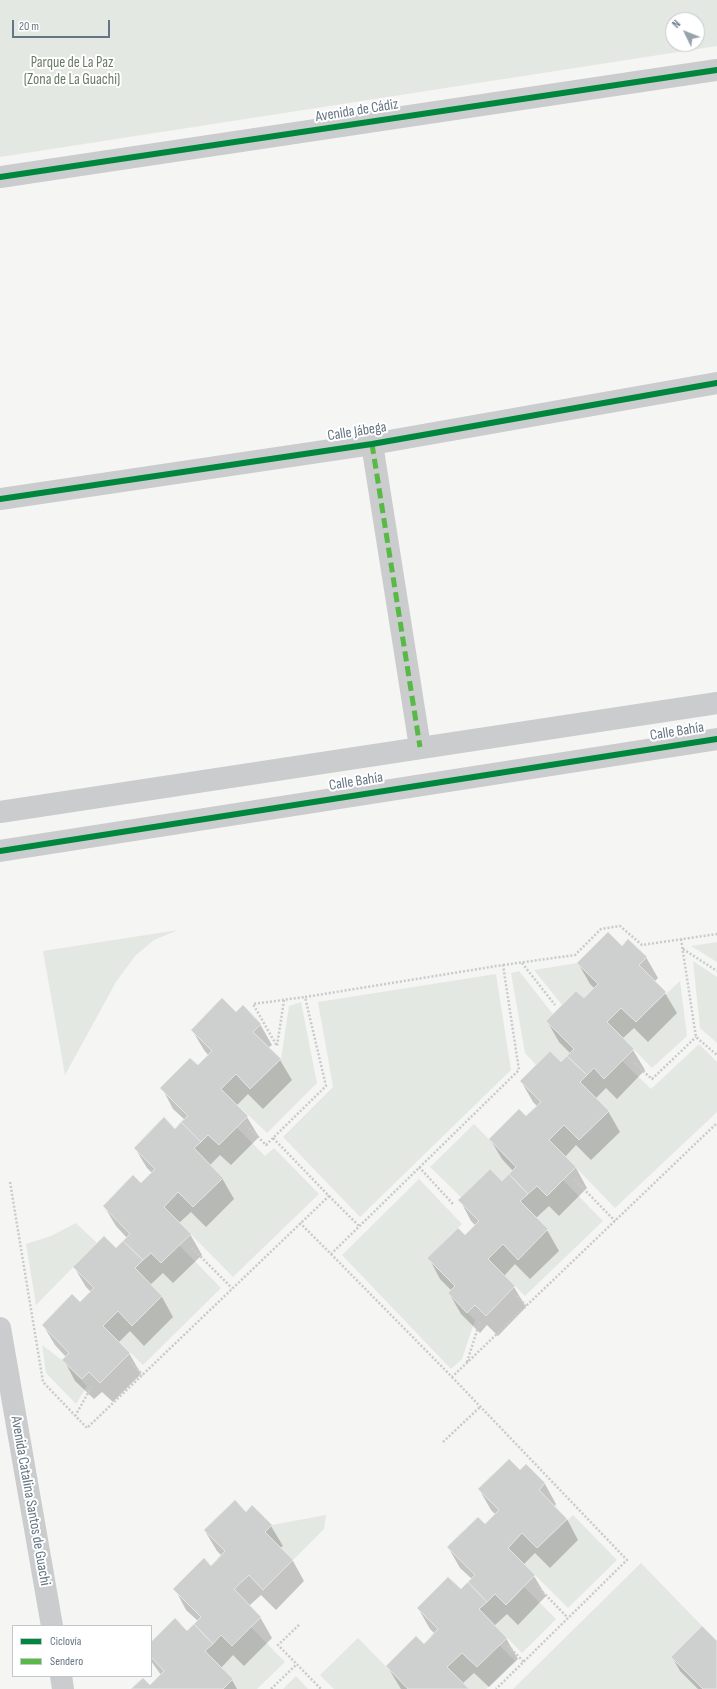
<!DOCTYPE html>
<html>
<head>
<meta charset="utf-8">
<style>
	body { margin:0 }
	#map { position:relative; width:717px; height:1689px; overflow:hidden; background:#f5f5f4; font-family:"Sofia Sans Condensed",sans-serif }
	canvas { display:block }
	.legend { position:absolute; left:12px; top:1625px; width:140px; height:52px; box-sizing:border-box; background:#fff; border:1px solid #c1c8cd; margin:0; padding:5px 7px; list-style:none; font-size:12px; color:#657583 }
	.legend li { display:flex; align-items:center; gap:8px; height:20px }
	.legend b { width:20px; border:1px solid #c1c8cd }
	.north { position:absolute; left:665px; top:12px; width:40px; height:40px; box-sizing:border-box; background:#fff; border:1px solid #c1c8cd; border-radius:50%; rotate:313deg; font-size:11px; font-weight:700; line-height:16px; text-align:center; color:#657583 }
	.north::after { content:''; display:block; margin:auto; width:14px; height:18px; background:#97a2ab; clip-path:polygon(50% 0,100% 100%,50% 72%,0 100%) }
	.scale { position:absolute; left:12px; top:20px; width:98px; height:18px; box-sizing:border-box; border:2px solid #657583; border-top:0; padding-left:5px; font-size:12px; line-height:14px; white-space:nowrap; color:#657583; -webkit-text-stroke:3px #fff; paint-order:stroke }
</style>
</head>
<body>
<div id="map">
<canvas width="717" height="1689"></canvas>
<ul class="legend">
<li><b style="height:5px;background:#00873e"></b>Ciclovía</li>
<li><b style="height:5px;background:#58b947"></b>Sendero</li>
</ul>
<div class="north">N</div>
<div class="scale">20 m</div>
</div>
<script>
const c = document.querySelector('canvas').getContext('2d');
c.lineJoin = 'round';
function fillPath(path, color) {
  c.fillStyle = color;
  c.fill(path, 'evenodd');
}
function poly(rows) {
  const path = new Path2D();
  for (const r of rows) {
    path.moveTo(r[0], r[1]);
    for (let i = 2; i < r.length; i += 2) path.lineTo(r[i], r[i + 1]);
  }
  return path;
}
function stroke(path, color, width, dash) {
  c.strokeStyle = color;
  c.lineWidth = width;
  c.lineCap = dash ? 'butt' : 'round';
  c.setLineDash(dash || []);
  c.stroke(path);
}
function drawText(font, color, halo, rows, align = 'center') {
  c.font = font + ' "Sofia Sans Condensed",sans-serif';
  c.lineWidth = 4;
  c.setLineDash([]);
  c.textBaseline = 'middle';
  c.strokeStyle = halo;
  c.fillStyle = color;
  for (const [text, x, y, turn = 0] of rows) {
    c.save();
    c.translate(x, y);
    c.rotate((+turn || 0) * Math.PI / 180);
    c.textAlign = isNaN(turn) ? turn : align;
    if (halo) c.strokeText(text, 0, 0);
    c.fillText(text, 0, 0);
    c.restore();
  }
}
fillPath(poly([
	[0,0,717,0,717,46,0,157],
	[673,20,697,20,697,44,673,44],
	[178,930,154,940,135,956,116,982,65,1075,43,951],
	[717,942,717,962,691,946],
	[693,961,717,977,717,1043,700,1028],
	[577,963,598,984,584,998,576,991,562,1005,534,970],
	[519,971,553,1014,546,1021,574,1049,561,1062,550,1051,536,1065,525,1053,511,973],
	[496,974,511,1070,360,1217,283,1137,333,1087,318,1002],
	[680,981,687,1036,652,1068,607,1022,621,1008,636,1022],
	[301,1002,317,1083,267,1133,221,1089,236,1074,250,1089,281,1059,289,1006],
	[699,1044,717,1062,717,1112,615,1208,549,1140,564,1125,579,1140,609,1111,580,1082,594,1068,604,1079,622,1061,651,1089],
	[474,1124,516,1167,502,1181,490,1169,461,1197,430,1167],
	[237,1128,265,1156,274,1148,319,1194,233,1277,164,1207,178,1192,193,1207,223,1178,194,1148,208,1135,219,1145],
	[419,1179,462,1224,427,1258,455,1286,448,1293,475,1320,462,1359,451,1369,342,1255],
	[563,1180,603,1221,525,1296,488,1259,503,1244,518,1259,548,1230,520,1201,537,1186,547,1196],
	[76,1223,97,1243,36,1305,26,1244,51,1236],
	[179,1245,221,1288,143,1365,103,1326,118,1311,132,1326,162,1296,135,1268,151,1253,161,1263],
	[42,1345,62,1360,87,1386,76,1404,46,1373],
	[326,1515,324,1529,293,1560,265,1532,272,1525],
	[573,1515,617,1560,568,1608,508,1548,522,1533,538,1548],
	[641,1563,702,1626,671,1657,703,1689,513,1689],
	[524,1587,556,1619,522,1653,479,1609,495,1594,506,1605],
	[251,1627,285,1662,257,1689,223,1689,233,1679,205,1651,221,1635,232,1646],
	[358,1638,408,1689,334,1689,320,1675],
	[499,1645,515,1661,486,1689,469,1689,447,1667,462,1653,477,1667],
	[296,1676,308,1689,283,1689]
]), '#e4e8e2');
fillPath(poly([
	[622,947,646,957,658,978,654,982,665,993,677,1013,648,1042,634,1028,622,1039,633,1050,645,1070,617,1099,606,1088,595,1099,608,1111,620,1132,591,1160,576,1145,565,1157,576,1168,587,1188,559,1216,549,1206,536,1218,547,1230,559,1251,530,1279,515,1264,504,1276,514,1287,526,1307,498,1336,487,1325,480,1333,461,1314,449,1293,452,1291,440,1279,429,1258,465,1237,476,1226,471,1221,460,1200,502,1183,513,1171,502,1159,490,1139,526,1117,538,1107,533,1102,521,1081,561,1063,571,1054,559,1042,547,1021,584,1000,595,989,590,984,578,963],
	[236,1014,260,1024,272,1045,268,1048,280,1060,292,1080,263,1109,248,1094,236,1106,247,1117,259,1137,231,1165,220,1155,210,1165,222,1178,234,1199,206,1227,191,1212,179,1223,190,1234,202,1255,173,1283,163,1273,150,1285,162,1297,173,1317,144,1346,130,1331,118,1343,129,1353,141,1374,113,1402,102,1392,94,1399,75,1381,64,1360,66,1357,55,1345,43,1325,80,1304,91,1292,86,1287,74,1267,116,1249,127,1238,116,1226,104,1206,141,1184,152,1173,147,1168,135,1148,175,1130,185,1120,173,1109,162,1088,198,1066,209,1056,204,1050,192,1030],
	[526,1465,545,1484,556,1504,554,1507,567,1519,578,1540,550,1568,535,1553,523,1565,534,1576,546,1596,518,1625,507,1614,494,1626,506,1638,518,1659,489,1687,474,1673,462,1684,467,1689,401,1689,387,1666,424,1645,435,1634,430,1629,418,1608,461,1590,472,1579,460,1568,448,1547,485,1526,496,1515,491,1510,479,1489,520,1471],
	[246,1513,271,1526,283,1546,280,1548,293,1561,304,1581,276,1610,261,1595,249,1606,260,1617,272,1638,244,1666,233,1655,221,1668,232,1680,237,1689,133,1689,150,1686,161,1675,151,1661,151,1644,187,1632,198,1621,186,1610,175,1589,211,1567,222,1556,217,1551,205,1531],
	[717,1642,717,1689,698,1689,680,1671,672,1657]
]), '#0003');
const building = poly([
	[608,932,622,946,628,939,647,957,639,965,666,992,636,1022,621,1008,607,1022,634,1049,604,1079,594,1068,587,1075,567,1056,574,1049,546,1021,576,991,584,998,598,984,577,963,608,932],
	[222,998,236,1012,243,1005,261,1024,253,1032,281,1059,250,1089,236,1074,221,1089,248,1116,219,1145,208,1135,201,1142,181,1122,188,1116,160,1088,190,1058,198,1065,212,1051,191,1030,222,998],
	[550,1051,561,1062,567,1056,587,1075,580,1082,609,1111,579,1140,564,1125,549,1140,576,1167,547,1196,537,1186,528,1194,509,1174,516,1167,489,1139,519,1109,526,1116,541,1102,520,1081,550,1051],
	[164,1117,175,1129,181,1122,201,1142,194,1148,223,1178,193,1207,178,1192,164,1207,191,1234,161,1263,151,1253,143,1260,123,1241,130,1234,103,1206,133,1175,141,1183,155,1169,134,1148,164,1117],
	[490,1169,502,1181,509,1174,528,1194,520,1201,548,1229,518,1260,503,1244,488,1259,515,1286,486,1316,475,1305,467,1313,448,1293,455,1286,427,1258,458,1228,465,1235,479,1221,458,1200,490,1169],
	[104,1236,116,1248,123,1241,143,1260,135,1268,162,1296,132,1326,118,1311,103,1326,130,1353,100,1383,89,1372,82,1379,62,1360,69,1353,42,1325,72,1294,80,1302,94,1288,73,1267,104,1236],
	[509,1459,520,1470,526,1464,545,1483,539,1490,567,1519,537,1548,522,1533,508,1548,535,1575,506,1605,495,1594,487,1602,468,1582,475,1575,447,1547,478,1517,485,1524,499,1510,478,1489,509,1459],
	[235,1500,246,1512,252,1505,272,1525,265,1532,293,1560,263,1590,249,1575,234,1589,261,1617,232,1646,221,1635,213,1644,194,1624,201,1617,173,1589,204,1558,211,1566,225,1551,204,1530,235,1500],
	[448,1577,461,1589,468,1582,487,1602,479,1609,507,1638,477,1667,462,1653,447,1667,469,1689,408,1689,386,1666,416,1636,424,1644,438,1629,417,1608,448,1577],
	[175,1618,187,1631,194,1624,213,1644,205,1651,233,1679,223,1689,131,1689,143,1678,150,1685,164,1671,151,1657,151,1642,175,1618],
	[702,1626,717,1641,717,1689,703,1689,671,1657,702,1626]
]);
fillPath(building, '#ced0d0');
stroke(building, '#e4e4e4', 1);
stroke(poly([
	[681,939,696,1037,717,1055],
	[683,949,717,971],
	[522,963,555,1005],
	[503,965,575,955,601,929,620,926,642,945,717,934],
	[284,1000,277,1046,253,1004,305,997],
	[634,1063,652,1079,696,1037],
	[249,1128,266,1145,273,1138],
	[419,1167,453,1204],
	[575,1180,615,1221],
	[10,1182,43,1382,87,1428,329,1196,273,1138,326,1086,305,997,503,965,519,1070,331,1254,300,1223],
	[329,1196,359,1226],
	[192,1248,232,1288],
	[331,1254,452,1377,717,1123],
	[517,1296,526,1306],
	[467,1362,480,1321],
	[131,1363,143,1375],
	[452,1377,627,1560,496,1689],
	[75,1416,92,1386],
	[443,1442,480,1407],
	[537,1586,568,1618],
	[299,1625,278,1645,321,1689],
	[508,1646,524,1662],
	[271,1689,297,1664]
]), '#c9caca', 2.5, [2, 2]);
stroke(poly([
	[0,177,717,70],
	[372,444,420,747],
	[0,499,372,444,717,383],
	[0,812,717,703],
	[0,851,717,739],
	[0,1328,52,1626],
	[61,1676,63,1689]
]), '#cacccd', 22);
stroke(poly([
	[372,444,420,747]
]), '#58b947', 5, [10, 5]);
stroke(poly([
	[0,177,717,70],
	[0,499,372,444,717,383],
	[0,851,717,739]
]), '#00873e', 6);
drawText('15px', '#687b64', '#fff', [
	["Parque de La Paz",72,63],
	["(Zona de La Guachi)",72,80]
]);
drawText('15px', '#657583', '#fff', [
	["Avenida de Cádiz",357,111,-9],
	["Calle Jábega",357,432,-9],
	["Calle Bahía",677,732,-9],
	["Calle Bahía",356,782,-9],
	["Avenida Catalina Santos de Guachi",30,1501,80]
]);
</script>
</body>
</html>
